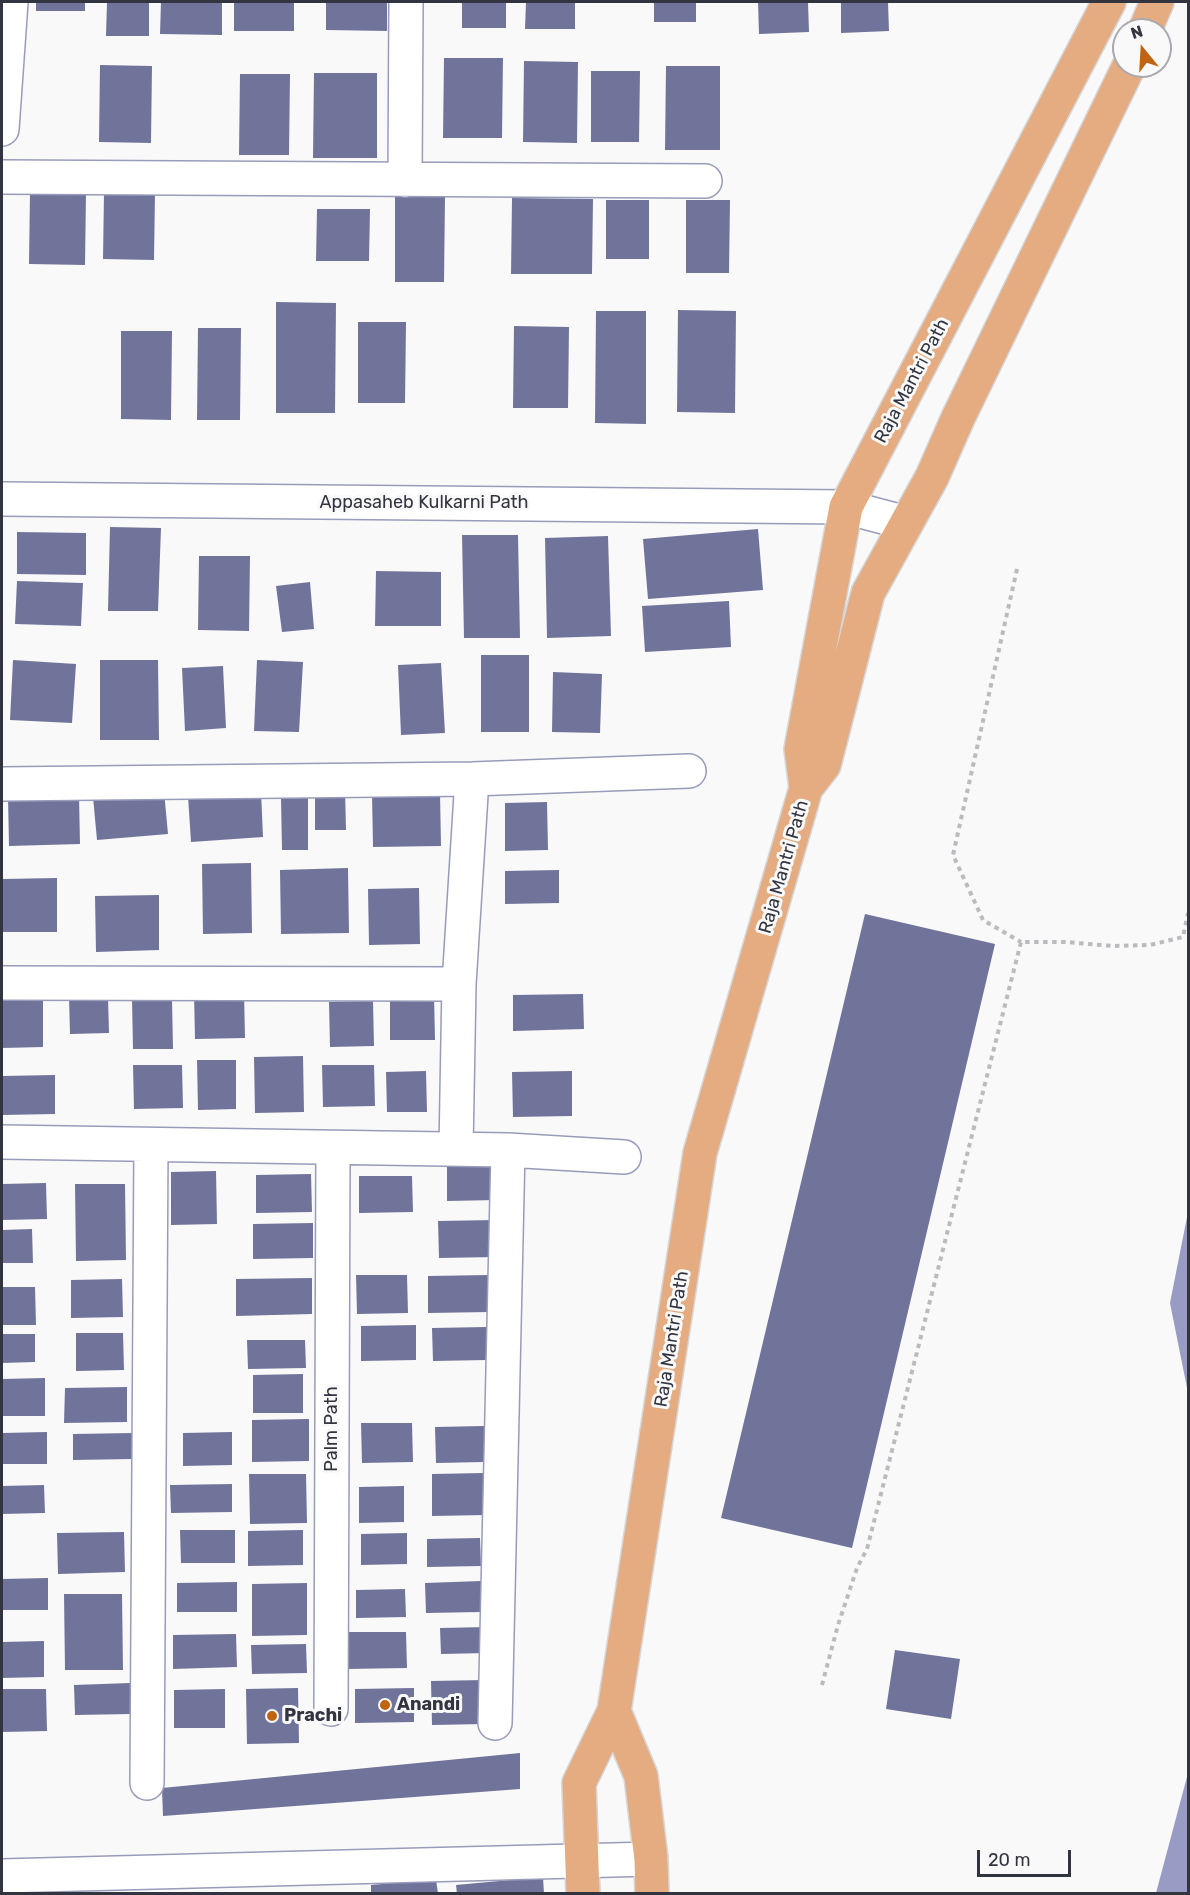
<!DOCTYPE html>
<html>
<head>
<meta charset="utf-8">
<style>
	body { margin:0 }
	#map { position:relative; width:1190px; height:1895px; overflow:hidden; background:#f9f9f9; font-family:Rubik,sans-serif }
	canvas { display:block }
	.frame { position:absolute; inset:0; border:3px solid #323440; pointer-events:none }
	.north { position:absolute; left:1112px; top:18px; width:60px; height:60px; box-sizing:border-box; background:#f9f9f9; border:2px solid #a9aaaf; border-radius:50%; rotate:342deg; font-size:16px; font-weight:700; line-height:24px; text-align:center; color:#323440 }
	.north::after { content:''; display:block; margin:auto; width:21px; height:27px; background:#c06411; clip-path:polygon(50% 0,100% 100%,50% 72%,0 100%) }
	.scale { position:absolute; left:977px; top:1850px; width:94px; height:27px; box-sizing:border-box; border:3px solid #323440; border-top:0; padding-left:8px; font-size:18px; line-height:21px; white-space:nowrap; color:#323440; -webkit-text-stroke:4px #f9f9f9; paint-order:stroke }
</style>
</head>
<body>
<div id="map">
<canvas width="1190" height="1895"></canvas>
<div class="frame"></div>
<div class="north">N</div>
<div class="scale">20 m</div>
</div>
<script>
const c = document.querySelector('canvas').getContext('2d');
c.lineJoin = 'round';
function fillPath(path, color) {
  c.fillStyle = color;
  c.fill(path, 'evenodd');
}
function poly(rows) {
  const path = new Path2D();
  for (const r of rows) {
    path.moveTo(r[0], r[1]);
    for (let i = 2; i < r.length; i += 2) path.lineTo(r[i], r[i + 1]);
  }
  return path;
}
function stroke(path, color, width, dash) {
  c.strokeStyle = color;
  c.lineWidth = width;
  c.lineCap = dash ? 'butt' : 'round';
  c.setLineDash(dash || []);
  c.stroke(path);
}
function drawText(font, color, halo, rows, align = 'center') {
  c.font = font + ' Rubik,sans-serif';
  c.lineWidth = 6;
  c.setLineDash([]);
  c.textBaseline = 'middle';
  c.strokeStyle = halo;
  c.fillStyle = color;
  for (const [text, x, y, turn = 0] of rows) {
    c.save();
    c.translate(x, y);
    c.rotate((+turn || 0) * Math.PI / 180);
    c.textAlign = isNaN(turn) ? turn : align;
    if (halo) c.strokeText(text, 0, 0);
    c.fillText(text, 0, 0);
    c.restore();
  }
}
fillPath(poly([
	[1188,1212,1188,1393,1170,1303],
	[1188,1773,1188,1893,1156,1893]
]), '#989cc5');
fillPath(poly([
	[36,2,85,2,85,11,36,11],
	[107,2,149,2,149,36,106,36],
	[161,2,222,2,222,35,160,34],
	[234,2,294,2,294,31,234,31],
	[326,2,387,2,387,31,326,30],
	[462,2,506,2,506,28,462,28],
	[526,2,575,2,575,29,525,29],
	[654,2,696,2,696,22,654,22],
	[758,2,808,2,809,32,759,34],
	[841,2,888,2,889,31,841,33],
	[444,58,503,58,502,138,443,138],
	[524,61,578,62,577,143,523,142],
	[100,65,152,66,151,143,99,142],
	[666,66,720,66,720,150,665,150],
	[591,71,640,71,639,142,591,142],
	[314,73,377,73,377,158,313,158],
	[240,74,290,74,289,155,239,155],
	[30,192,86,192,85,265,29,264],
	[104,193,155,193,154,260,103,259],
	[395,196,445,196,444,282,395,282],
	[512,198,593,199,592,274,511,274],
	[606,200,649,200,649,259,606,259],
	[686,200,730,200,729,273,686,273],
	[317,209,370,209,369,261,316,261],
	[276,302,336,303,335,413,276,413],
	[678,310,736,311,735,413,677,412],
	[596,311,646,311,646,424,595,423],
	[358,322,406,322,405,403,358,403],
	[514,326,569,327,568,408,513,408],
	[198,328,241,328,240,420,197,420],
	[121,331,172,331,171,420,121,419],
	[110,527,161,528,158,611,108,611],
	[758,529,763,590,648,599,643,539],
	[17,532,86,533,86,575,17,574],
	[462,535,518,535,520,638,464,638],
	[608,536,611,636,547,638,545,538],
	[199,556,250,556,249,631,198,630],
	[376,571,441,572,441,626,375,626],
	[17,581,83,583,81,626,15,624],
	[310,582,314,629,282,632,276,586],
	[729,601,731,647,645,652,642,606],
	[481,655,529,655,529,732,481,732],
	[13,660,76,664,72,723,10,720],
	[100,660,158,660,159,740,100,740],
	[257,660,303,662,299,732,254,731],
	[441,663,445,733,401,735,398,665],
	[223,666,226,728,185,731,182,668],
	[553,672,602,674,600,733,552,732],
	[345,789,346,830,315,830,315,790],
	[164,791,168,834,97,840,93,797],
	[261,791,263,837,191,842,188,796],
	[440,793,441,846,373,847,372,794],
	[79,795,80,844,9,846,8,797],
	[308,798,308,850,282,850,281,799],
	[547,802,548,850,505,851,505,803],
	[251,863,252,933,203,934,202,864],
	[348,868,349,933,281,934,280,870],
	[559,870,559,903,505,904,505,871],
	[57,878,57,932,2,932,2,879],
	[419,888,420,944,369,945,368,889],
	[159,895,159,950,96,952,95,896],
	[865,914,995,944,852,1548,721,1518],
	[244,992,245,1038,195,1039,194,993],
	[434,994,435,1040,390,1040,390,995],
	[583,994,584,1029,513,1031,513,995],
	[69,996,108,996,109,1033,70,1034],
	[132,999,172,999,173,1049,133,1049],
	[43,1000,43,1047,2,1048,2,1001],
	[373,1001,374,1046,330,1047,329,1002],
	[303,1056,304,1112,255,1113,254,1057],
	[197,1060,236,1060,236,1109,198,1110],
	[133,1065,182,1065,183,1108,134,1109],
	[322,1065,374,1065,375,1106,323,1107],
	[426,1071,427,1112,387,1112,386,1072],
	[572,1071,572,1116,513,1117,512,1072],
	[55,1075,55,1114,2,1115,2,1076],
	[496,1165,497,1200,447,1201,447,1166],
	[216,1171,217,1224,171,1225,171,1172],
	[311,1174,312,1212,256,1213,256,1175],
	[359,1176,412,1176,413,1212,359,1213],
	[46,1183,47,1219,2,1220,2,1184],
	[75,1184,125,1184,126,1260,76,1261],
	[495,1220,496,1257,439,1258,438,1221],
	[313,1223,313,1258,253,1259,253,1224],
	[32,1229,33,1263,2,1263,2,1230],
	[356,1275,407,1275,408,1313,357,1314],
	[489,1275,489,1312,428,1313,428,1276],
	[312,1278,312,1314,236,1316,236,1279],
	[122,1279,123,1317,71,1318,71,1280],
	[2,1287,35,1287,36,1325,2,1325],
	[416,1325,416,1360,361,1361,361,1326],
	[486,1327,487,1360,433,1361,432,1328],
	[76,1333,123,1333,124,1370,76,1371],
	[2,1334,35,1334,35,1362,2,1363],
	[247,1340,305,1340,306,1368,248,1369],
	[303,1374,303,1413,253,1413,253,1375],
	[45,1378,45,1416,2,1416,2,1379],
	[127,1387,127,1422,64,1423,65,1388],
	[309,1419,309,1461,252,1462,252,1420],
	[361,1423,412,1423,413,1462,362,1463],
	[484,1426,484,1462,436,1463,435,1427],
	[47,1432,47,1464,2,1464,2,1433],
	[232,1432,232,1465,183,1466,183,1433],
	[133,1433,133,1459,73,1460,73,1434],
	[485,1473,486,1515,432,1516,432,1474],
	[249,1474,306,1474,307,1523,250,1524],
	[232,1484,232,1512,171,1513,170,1485],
	[44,1485,45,1513,2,1514,2,1486],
	[404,1486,404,1522,359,1523,359,1487],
	[180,1530,235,1530,235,1563,181,1563],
	[303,1530,303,1565,248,1566,248,1531],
	[124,1532,125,1572,58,1574,57,1533],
	[407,1533,407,1564,361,1565,361,1534],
	[480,1538,481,1566,427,1567,427,1539],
	[48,1578,48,1610,2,1610,2,1579],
	[481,1581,481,1612,426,1613,425,1583],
	[237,1582,237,1612,177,1612,177,1583],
	[307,1583,307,1635,252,1636,252,1584],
	[405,1589,406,1617,356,1618,356,1590],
	[64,1594,122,1594,123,1670,65,1670],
	[488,1627,488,1653,441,1654,440,1628],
	[346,1632,406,1632,407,1668,346,1669],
	[236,1634,237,1667,173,1669,173,1635],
	[44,1641,44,1677,2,1678,2,1642],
	[306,1644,307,1673,252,1674,251,1645],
	[895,1650,960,1659,951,1719,886,1709],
	[484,1680,485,1724,432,1725,431,1681],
	[130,1683,131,1714,75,1715,74,1685],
	[298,1688,299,1743,247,1744,246,1689],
	[414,1688,414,1722,355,1723,355,1689],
	[2,1689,46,1689,47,1731,2,1732],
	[225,1689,225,1728,174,1728,174,1690],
	[520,1753,520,1789,163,1816,162,1788],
	[543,1877,544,1894,457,1894,456,1885],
	[436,1879,438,1894,371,1894,371,1885]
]), '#70749b');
const minor = poly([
	[2,129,11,2],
	[2,177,705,181],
	[405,180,406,2],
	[2,499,846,507,906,523],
	[2,784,472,779,689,771],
	[2,983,459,984,456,1149],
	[459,984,472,779],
	[2,1142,508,1150,624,1157],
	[331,1709,333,1148],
	[495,1723,508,1150],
	[147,1783,151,1145],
	[2,1876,651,1859]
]);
const major = poly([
	[1145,30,1157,2],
	[806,788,801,749,846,507,1109,2],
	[614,1711,641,1776,651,1859,652,1894],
	[583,1894,579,1783,614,1711,700,1153,806,788,824,765,868,593,932,477,958,418,1129,66]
]);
stroke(minor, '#989cba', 36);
stroke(major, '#d6d6d9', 36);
stroke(poly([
	[1017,569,953,855,983,920,1021,942],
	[822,1685,838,1625,857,1568,867,1549,1021,942,1066,942,1112,946,1150,945,1183,937,1188,913]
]), '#babbbe', 4, [4.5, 4.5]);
stroke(minor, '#fff', 33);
stroke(major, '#e4ac80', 33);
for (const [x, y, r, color] of [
	[385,1705,6,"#c06411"],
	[272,1716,6,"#c06411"]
]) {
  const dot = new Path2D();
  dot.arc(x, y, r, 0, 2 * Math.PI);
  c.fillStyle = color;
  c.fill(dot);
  stroke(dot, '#f9f9f9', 2);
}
drawText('18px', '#323440', '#f9f9f9', [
	["Raja Mantri Path",912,381,-62],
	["Appasaheb Kulkarni Path",424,503],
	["Raja Mantri Path",784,867,-74],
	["Raja Mantri Path",672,1339,-81],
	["Palm Path",332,1429,-90]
]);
drawText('bold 18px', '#323440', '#f9f9f9', [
	["Anandi",397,1705],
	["Prachi",284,1716]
], 'left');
</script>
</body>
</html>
